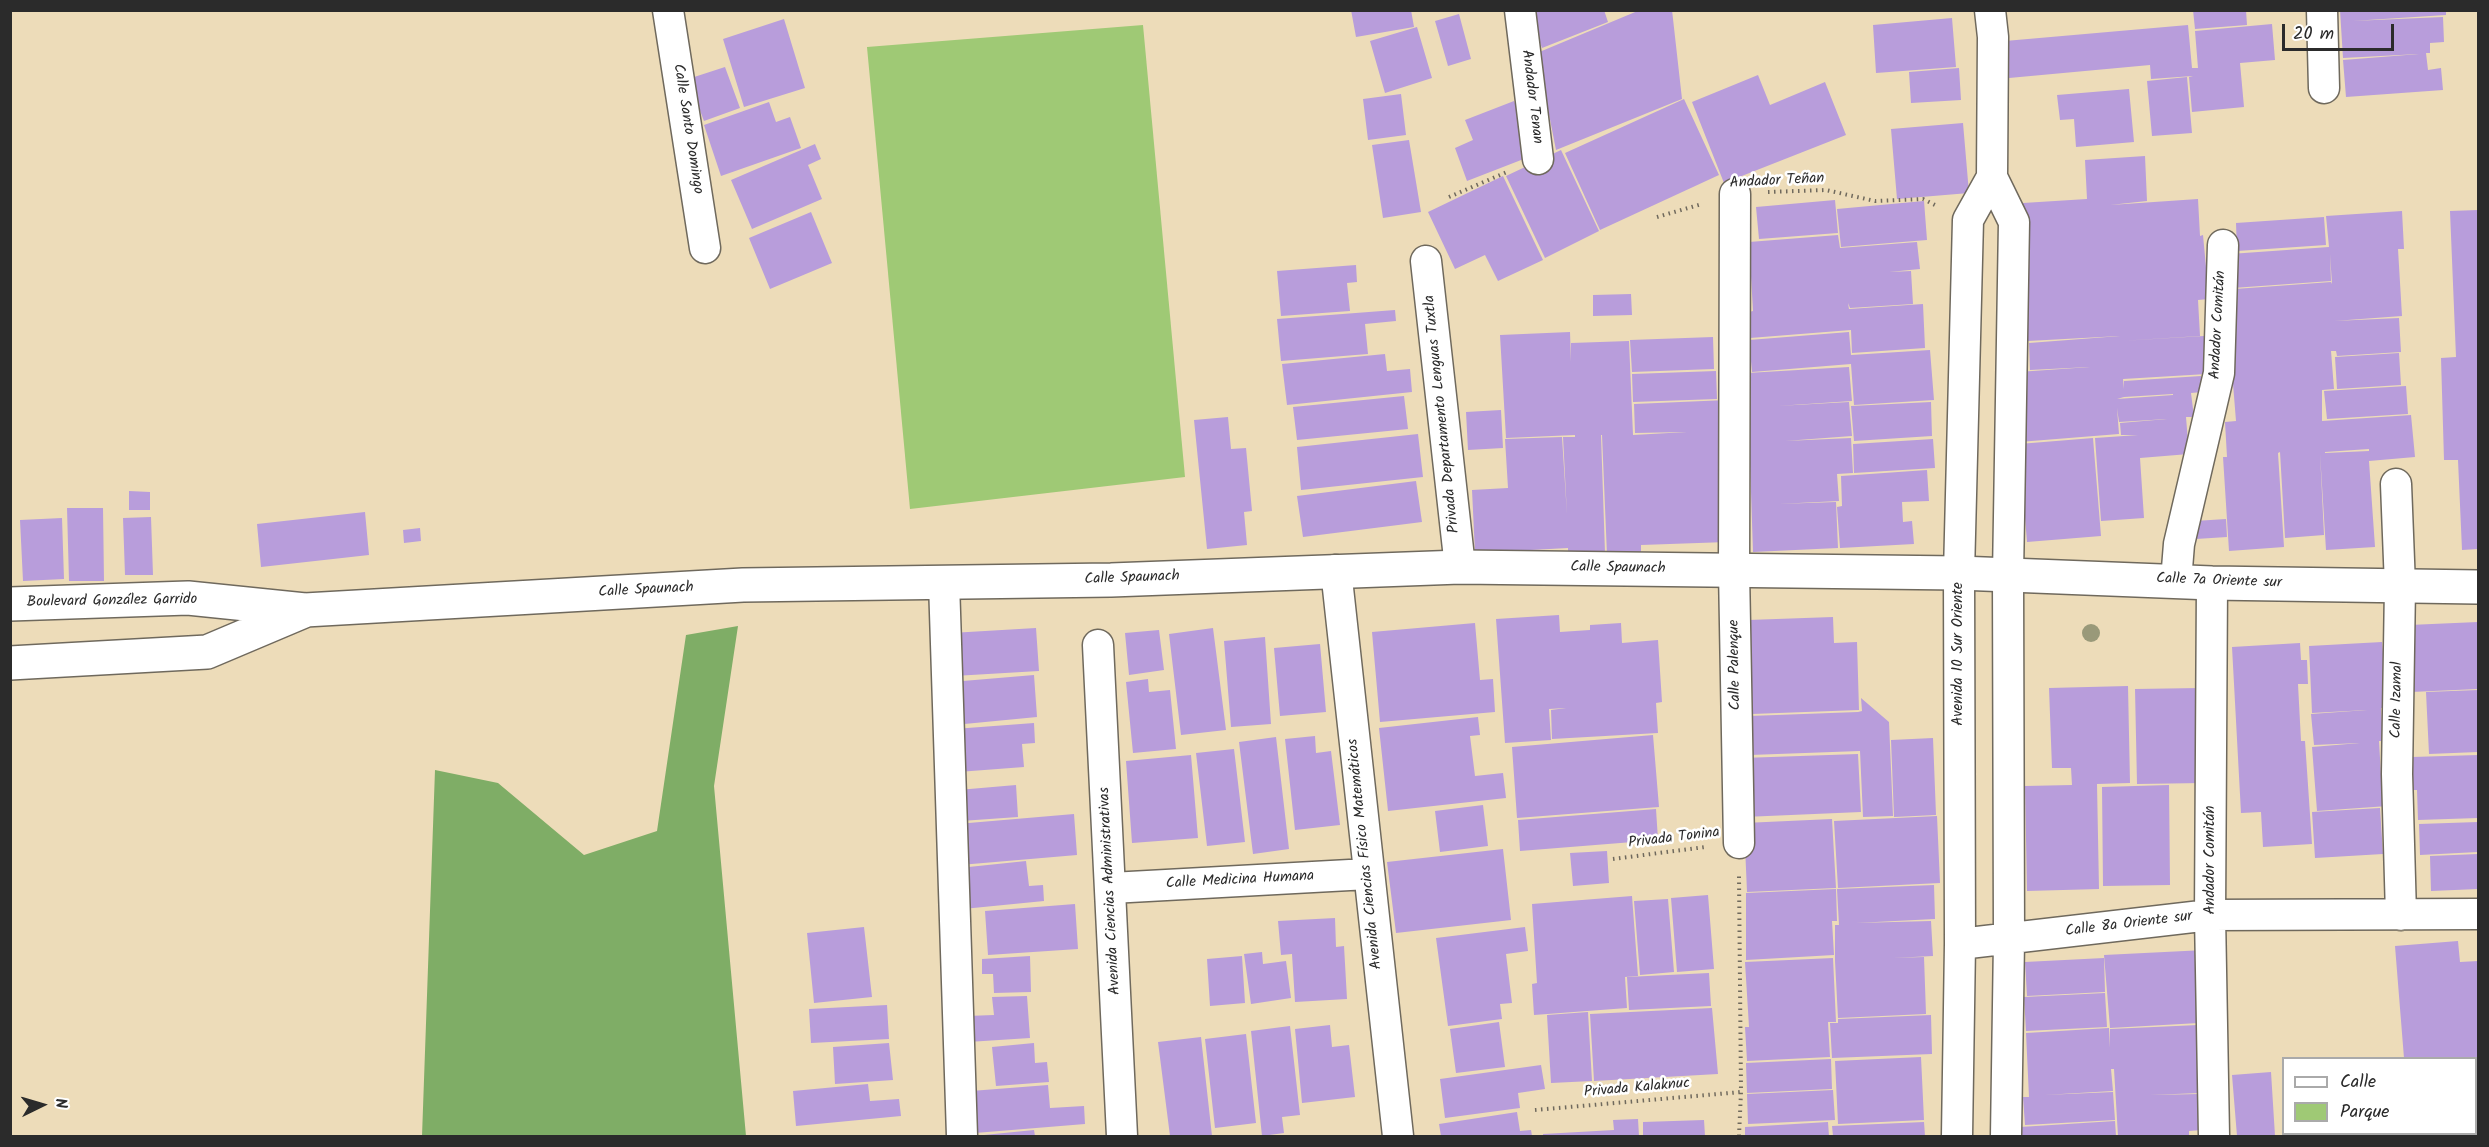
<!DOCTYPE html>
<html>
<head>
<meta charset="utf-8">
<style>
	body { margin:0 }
	#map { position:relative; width:2489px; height:1147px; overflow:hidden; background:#eddcb9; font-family:Kalam,sans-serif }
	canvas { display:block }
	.frame { position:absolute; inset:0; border:12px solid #2b2b2b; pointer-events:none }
	.legend { position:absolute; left:2282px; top:1057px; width:195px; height:78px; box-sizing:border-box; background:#fff; border:2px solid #aaa; margin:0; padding:8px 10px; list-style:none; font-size:18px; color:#2b2b2b }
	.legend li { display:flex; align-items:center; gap:12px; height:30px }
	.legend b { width:30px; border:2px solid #aaa }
	.north { position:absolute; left:12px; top:1075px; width:60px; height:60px; -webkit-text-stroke:4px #fff; paint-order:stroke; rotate:85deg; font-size:16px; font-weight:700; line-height:24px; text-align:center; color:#2b2b2b }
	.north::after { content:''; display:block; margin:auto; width:21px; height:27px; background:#2b2b2b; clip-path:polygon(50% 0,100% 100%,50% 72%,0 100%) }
	.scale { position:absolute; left:2282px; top:24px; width:112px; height:27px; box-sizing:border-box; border:3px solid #2b2b2b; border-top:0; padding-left:8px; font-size:18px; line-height:21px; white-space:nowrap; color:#2b2b2b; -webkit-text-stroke:4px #fff; paint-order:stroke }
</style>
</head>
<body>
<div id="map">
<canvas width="2489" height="1147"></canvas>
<div class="frame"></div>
<ul class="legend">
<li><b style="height:8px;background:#fff"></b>Calle</li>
<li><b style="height:16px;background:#9fc975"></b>Parque</li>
</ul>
<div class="north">N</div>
<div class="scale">20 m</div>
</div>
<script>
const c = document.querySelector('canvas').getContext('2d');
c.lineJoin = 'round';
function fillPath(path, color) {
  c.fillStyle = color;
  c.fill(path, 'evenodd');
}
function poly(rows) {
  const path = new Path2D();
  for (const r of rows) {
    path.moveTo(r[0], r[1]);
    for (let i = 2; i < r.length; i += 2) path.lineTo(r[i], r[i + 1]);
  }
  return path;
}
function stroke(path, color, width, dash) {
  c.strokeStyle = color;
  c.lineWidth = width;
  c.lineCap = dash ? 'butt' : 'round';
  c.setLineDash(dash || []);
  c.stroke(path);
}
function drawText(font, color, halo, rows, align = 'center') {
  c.font = font + ' Kalam,sans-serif';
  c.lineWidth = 5;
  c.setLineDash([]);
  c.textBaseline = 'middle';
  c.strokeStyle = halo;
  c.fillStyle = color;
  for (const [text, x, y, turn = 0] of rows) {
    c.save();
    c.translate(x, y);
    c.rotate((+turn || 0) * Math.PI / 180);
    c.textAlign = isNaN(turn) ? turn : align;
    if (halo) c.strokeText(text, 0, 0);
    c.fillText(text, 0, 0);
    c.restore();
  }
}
fillPath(poly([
	[1143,25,1185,477,910,509,867,47]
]), '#9fc975');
fillPath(poly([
	[738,626,714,786,746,1136,422,1136,435,770,498,783,584,855,657,831,686,635]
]), '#7fad66');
fillPath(poly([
	[1351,10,1411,10,1414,27,1356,37],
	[1527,10,1604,10,1608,22,1542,48],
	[1640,10,1672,10,1682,99,1556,150,1537,53],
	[2193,10,2246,10,2247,25,2195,29],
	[2340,10,2446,10,2446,15,2352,21,2443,17,2444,42,2430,43,2430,53,2426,53,2428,70,2441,68,2443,90,2346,97,2343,60,2419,54,2343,58],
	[1459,14,1471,59,1448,66,1435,21],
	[1952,18,1956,67,1876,73,1873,25],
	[784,19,805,88,744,107,723,39],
	[2272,24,2275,60,2240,63,2244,107,2192,112,2189,77,2193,76,2151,79,2150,65,2009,78,2005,41,2188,25,2192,68,2198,68,2195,31],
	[1417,27,1432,78,1385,93,1370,41],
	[725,67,740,108,704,121,688,79],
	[1959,68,1961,100,1911,103,1909,72],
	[1758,75,1770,105,1825,82,1846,135,1724,183,1692,102],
	[2187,77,2192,133,2152,136,2147,81],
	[2129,89,2134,142,2076,147,2074,119,2060,120,2057,95],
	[1401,94,1406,135,1368,140,1363,99],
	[1684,99,1719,175,1600,230,1565,153],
	[1514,101,1534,155,1467,181,1455,148,1473,140,1465,120],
	[769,102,776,122,790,117,801,148,721,176,704,125],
	[1963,123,1969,193,1897,199,1891,129],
	[1409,140,1421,212,1383,218,1372,145],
	[815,144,821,159,808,165,822,199,752,229,731,180],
	[1561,150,1599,231,1545,258,1506,176],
	[2145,156,2147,201,2110,205,2198,199,2200,236,2203,235,2209,299,2198,300,2200,336,2120,341,2204,336,2207,374,2123,379,2124,389,2124,381,2201,376,2202,392,2191,393,2194,417,2186,417,2189,454,2140,458,2144,518,2101,521,2095,438,2138,435,2121,435,2120,423,2167,419,2119,422,2117,408,2119,434,2019,442,2018,372,2090,367,2030,370,2029,343,2120,336,2028,341,2023,203,2087,199,2085,160],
	[2173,394,2173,395,2117,399,2124,397],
	[1503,176,1543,260,1498,281,1485,255,1455,269,1428,212],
	[1835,200,1838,233,1759,239,1756,207],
	[1924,201,1927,240,1841,247,1837,209],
	[2478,210,2478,549,2462,550,2458,460,2444,460,2441,358,2456,357,2450,211],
	[2402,211,2404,249,2398,249,2402,316,2334,321,2399,318,2401,352,2337,356,2336,351,2331,351,2334,389,2322,390,2322,421,2411,415,2415,457,2369,461,2375,547,2326,550,2320,453,2324,535,2285,538,2280,452,2278,453,2284,547,2229,551,2223,457,2227,457,2225,422,2236,421,2231,359,2235,358,2233,324,2237,323,2235,289,2331,282,2332,284,2330,254,2331,281,2233,288,2230,254,2329,247,2326,216],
	[2369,449,2369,451,2325,453,2325,452],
	[811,212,832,263,770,289,749,238],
	[2324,217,2326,245,2237,251,2236,223],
	[1838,235,1840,248,1917,242,1920,269,1889,272,1911,271,1913,304,1850,308,1848,303,1849,309,1923,304,1925,348,1852,353,1851,330,1750,338,1749,312,1753,311,1749,242],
	[1356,265,1357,282,1347,283,1350,311,1281,316,1277,271],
	[1631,294,1632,315,1593,316,1593,295],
	[1395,310,1396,321,1365,324,1368,354,1281,361,1277,319],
	[1570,332,1571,362,1571,343,1629,341,1633,435,1687,432,1635,433,1634,404,1727,400,1727,542,1641,545,1641,554,1607,555,1602,435,1601,435,1605,553,1568,555,1568,548,1475,553,1472,490,1508,488,1505,439,1562,437,1567,515,1563,437,1575,437,1575,435,1506,438,1500,335],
	[1849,332,1851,355,1930,350,1934,400,1854,405,1851,364,1752,372,1749,340],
	[1713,337,1714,369,1632,372,1630,340],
	[2399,353,2401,385,2337,389,2335,357],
	[1385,354,1387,371,1410,369,1412,392,1287,405,1282,364],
	[1849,367,1852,401,1777,406,1849,402,1852,436,1785,441,1851,438,1853,473,1837,474,1839,501,1778,504,1836,502,1838,548,1753,552,1747,373],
	[1716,371,1717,399,1633,402,1632,374],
	[2406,386,2408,414,2327,419,2324,391],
	[1404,396,1408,429,1297,440,1293,407],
	[1931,402,1932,436,1854,441,1851,406],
	[1501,410,1503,448,1468,450,1466,412],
	[1228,417,1231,449,1246,448,1252,511,1244,512,1247,545,1207,549,1194,420],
	[1418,434,1423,477,1301,490,1297,447],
	[2093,438,2101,536,2027,542,2019,444],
	[1933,439,1935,468,1854,473,1853,444],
	[1927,470,1929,501,1902,502,1903,522,1912,521,1914,544,1840,548,1837,507,1842,506,1841,476],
	[1416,481,1422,522,1303,537,1297,496],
	[129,491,150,492,150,510,129,510],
	[67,508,103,508,104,581,69,581],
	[365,512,369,555,261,567,257,524],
	[151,517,153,575,125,575,123,518],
	[62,518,64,579,23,581,20,520],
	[2226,519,2227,537,2196,539,2195,521],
	[420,528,421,541,404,543,403,530],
	[1559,615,1560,632,1590,630,1590,625,1621,623,1622,643,1658,640,1662,702,1656,703,1658,733,1552,739,1551,710,1566,708,1549,709,1551,740,1505,743,1496,619],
	[1833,617,1834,643,1857,642,1859,710,1752,714,1748,620],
	[2478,622,2478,689,2411,692,2409,625],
	[1475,623,1480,680,1493,679,1495,712,1380,722,1372,632],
	[1036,628,1039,671,954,676,951,633],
	[1213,628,1226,730,1181,735,1169,634],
	[1159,630,1164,670,1129,675,1125,633],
	[1265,637,1271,724,1231,727,1224,641],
	[2382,642,2388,708,2381,708,2383,741,2379,741,2381,775,2386,774,2388,806,2317,811,2312,747,2360,743,2314,745,2311,714,2367,710,2312,713,2309,646],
	[2300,643,2301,660,2307,660,2308,684,2298,684,2301,741,2305,741,2312,844,2263,847,2261,812,2241,813,2232,647],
	[1320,644,1326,712,1280,716,1274,648],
	[1034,675,1037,717,954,725,951,682],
	[1148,679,1149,692,1170,690,1176,749,1133,753,1126,682],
	[2128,686,2130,783,2097,784,2099,889,2027,891,2025,786,2072,785,2071,768,2052,768,2049,688],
	[2200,688,2203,783,2137,784,2135,689],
	[2478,690,2478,752,2429,754,2426,692],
	[1861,698,1889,722,1893,816,1863,817,1860,751,1750,755,1749,716,1858,712,1862,711],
	[1478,717,1480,735,1470,736,1475,776,1503,773,1506,798,1388,811,1379,728],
	[1034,723,1035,743,1022,744,1024,767,958,772,954,729],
	[1653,735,1659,807,1517,818,1512,747],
	[1315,736,1316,753,1331,751,1340,825,1295,830,1285,739],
	[1276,737,1289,849,1253,854,1239,742],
	[1933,738,1936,815,1894,817,1891,740],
	[1234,749,1245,842,1207,846,1196,753],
	[1858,754,1861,812,1744,817,1742,758],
	[1191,755,1198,838,1132,843,1126,761],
	[2478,755,2478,818,2418,820,2417,790,2413,790,2412,757],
	[1016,785,1018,817,961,821,958,790],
	[2169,785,2170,885,2103,886,2102,787],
	[1483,805,1488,846,1440,852,1435,811],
	[2380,808,2383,854,2315,858,2312,812],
	[1656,809,1658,840,1520,851,1518,820],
	[1074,814,1077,855,960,865,957,824],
	[1937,816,1940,883,1838,888,1834,821],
	[1832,819,1836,888,1747,892,1744,823],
	[2478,822,2478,852,2420,855,2419,824],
	[1503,849,1511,920,1396,933,1387,862],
	[1607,851,1609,883,1573,886,1570,853],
	[2478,854,2478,889,2431,891,2430,856],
	[1026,861,1029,886,1043,885,1044,901,963,909,959,868],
	[1934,885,1935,919,1856,923,1931,921,1933,956,1893,958,1924,957,1926,1014,1838,1018,1835,961,1835,925,1839,925,1837,889],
	[1836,889,1837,921,1832,921,1834,955,1746,960,1746,893],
	[1708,895,1714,969,1677,972,1671,898],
	[1632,896,1638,976,1625,977,1627,1008,1534,1015,1532,984,1537,983,1532,904],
	[1668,899,1674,972,1640,975,1634,901],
	[1075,904,1078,949,988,955,985,911],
	[1335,918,1336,947,1344,946,1347,999,1295,1002,1292,954,1281,955,1278,921],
	[864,927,872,997,814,1003,807,933],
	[1525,927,1528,951,1506,954,1512,1003,1500,1004,1502,1019,1448,1026,1436,938],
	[2458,941,2460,962,2478,961,2478,1110,2476,1111,2476,1058,2404,1058,2395,946],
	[2205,950,2199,1023,2110,1028,2104,955],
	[1262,952,1263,964,1286,961,1291,998,1251,1004,1244,954],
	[1030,956,1031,992,994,993,993,974,982,974,982,959],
	[1242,956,1245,1003,1210,1006,1207,959],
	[1833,958,1836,1022,1828,1022,1830,1057,1747,1061,1745,1027,1749,1027,1745,962],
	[2104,958,2105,992,2027,996,2025,962],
	[1709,973,1711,1006,1629,1010,1627,977],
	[2105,993,2107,1027,2026,1031,2024,997],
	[1027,996,1030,1038,968,1042,967,1016,994,1015,992,997],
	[887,1005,889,1039,811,1043,809,1009],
	[1712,1008,1718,1074,1594,1081,1590,1014],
	[1588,1012,1592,1081,1551,1083,1547,1015],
	[1931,1015,1932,1054,1832,1058,1830,1023,1838,1023,1838,1019],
	[1499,1022,1505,1067,1456,1073,1450,1029],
	[1330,1025,1332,1047,1349,1045,1355,1097,1302,1103,1295,1029],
	[2198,1025,2200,1093,2150,1095,2200,1094,2202,1130,2189,1131,2189,1136,2118,1136,2114,1069,2111,1069,2113,1091,2044,1095,2113,1092,2115,1120,2025,1125,2023,1097,2029,1097,2026,1033,2109,1028,2110,1048,2110,1029],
	[1290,1026,1300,1115,1282,1117,1284,1133,1262,1136,1251,1031],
	[1246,1034,1256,1123,1215,1128,1205,1039],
	[1201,1037,1212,1136,1170,1136,1158,1042],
	[889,1043,893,1080,835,1084,833,1047],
	[1034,1043,1035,1063,1047,1062,1049,1082,996,1086,992,1047],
	[1921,1057,1924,1120,1838,1124,1835,1061],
	[1831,1059,1832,1089,1747,1093,1746,1063],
	[1541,1065,1545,1089,1518,1093,1520,1108,1445,1118,1440,1079],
	[2271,1072,2275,1136,2237,1136,2232,1075],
	[868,1084,870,1101,899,1099,901,1116,796,1126,793,1091],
	[1048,1085,1050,1108,1084,1106,1085,1124,975,1133,971,1091],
	[1833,1090,1835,1120,1748,1124,1747,1094],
	[1517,1112,1520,1131,1531,1130,1532,1136,1441,1136,1439,1124],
	[2476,1112,2478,1112,2478,1136,2466,1136,2466,1134,2476,1134],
	[1638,1119,1639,1136,1543,1136,1543,1134,1614,1130,1613,1120],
	[1704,1120,1705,1136,1643,1136,1643,1122],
	[2115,1121,2116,1136,2021,1136,2020,1127],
	[1828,1122,1829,1136,1745,1136,1745,1127],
	[1924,1122,1925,1136,1833,1136,1832,1126],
	[1034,1130,1035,1136,984,1136,984,1135],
	[2412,1134,2464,1134,2464,1136,2412,1136]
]), '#b89ddb');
const street = poly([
	[668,10,705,248],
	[1520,10,1538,159],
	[1990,10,1993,37,1992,177,2014,222,2008,575,2009,940,2006,1136],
	[2322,10,2324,88],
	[1735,194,1734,570,1739,843],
	[1426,261,1460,567],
	[2396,484,2400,586,2397,774,2401,915],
	[1336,570,1398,1136],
	[2176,581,2179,544,2219,373,2223,245],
	[944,582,962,1136],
	[2212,583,2210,915,2214,1136],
	[1098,645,1122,1136],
	[1111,888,1368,874],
	[1960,944,2210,915,2478,914],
	[1957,1136,1960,944,1959,573,1968,220,1992,177]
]);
const secondary = poly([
	[10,604,188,598,305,610,743,585,1111,580,1460,567,1959,573,2212,583,2478,587],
	[10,663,207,652,304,611]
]);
stroke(street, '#6f695d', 33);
stroke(secondary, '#6f695d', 36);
stroke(poly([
	[1768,192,1826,190,1875,201,1923,199,1937,206],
	[1449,197,1507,172],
	[1657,217,1702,204],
	[1613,859,1705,847],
	[1535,1110,1741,1092],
	[1739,1136,1741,1092,1739,876]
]), '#6f695d', 4, [1.5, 4.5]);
stroke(street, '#fff', 30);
stroke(secondary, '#fff', 33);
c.fillStyle = '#999979';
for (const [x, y] of [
	[2091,633]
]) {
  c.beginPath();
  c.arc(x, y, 9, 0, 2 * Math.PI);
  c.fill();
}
drawText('15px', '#2b2b2b', '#fff', [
	["Andador Tenan",1531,97,83],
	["Calle Santo Domingo",687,129,81],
	["Andador Teñan",1777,182,-3],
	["Andador Comitán",2219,325,-87],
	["Privada Departamento Lenguas Tuxtla",1443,414,-96],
	["Calle Spaunach",1618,569,1],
	["Calle Spaunach",1132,579,-2],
	["Calle 7a Oriente sur",2219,582,2],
	["Calle Spaunach",646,591,-3],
	["Boulevard González Garrido",112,602,-1],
	["Avenida 10 Sur Oriente",1959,654,-90],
	["Calle Palenque",1736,665,-91],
	["Calle Izamal",2398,700,-89],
	["Privada Tonina",1674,839,-7],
	["Avenida Ciencias Físico Matemáticos",1366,854,-96],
	["Andador Comitán",2211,860,-90],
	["Calle Medicina Humana",1240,881,-3],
	["Avenida Ciencias Administrativas",1111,891,-93],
	["Calle 8a Oriente sur",2129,925,-7],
	["Privada Kalaknuc",1637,1089,-5]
]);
</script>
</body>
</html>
